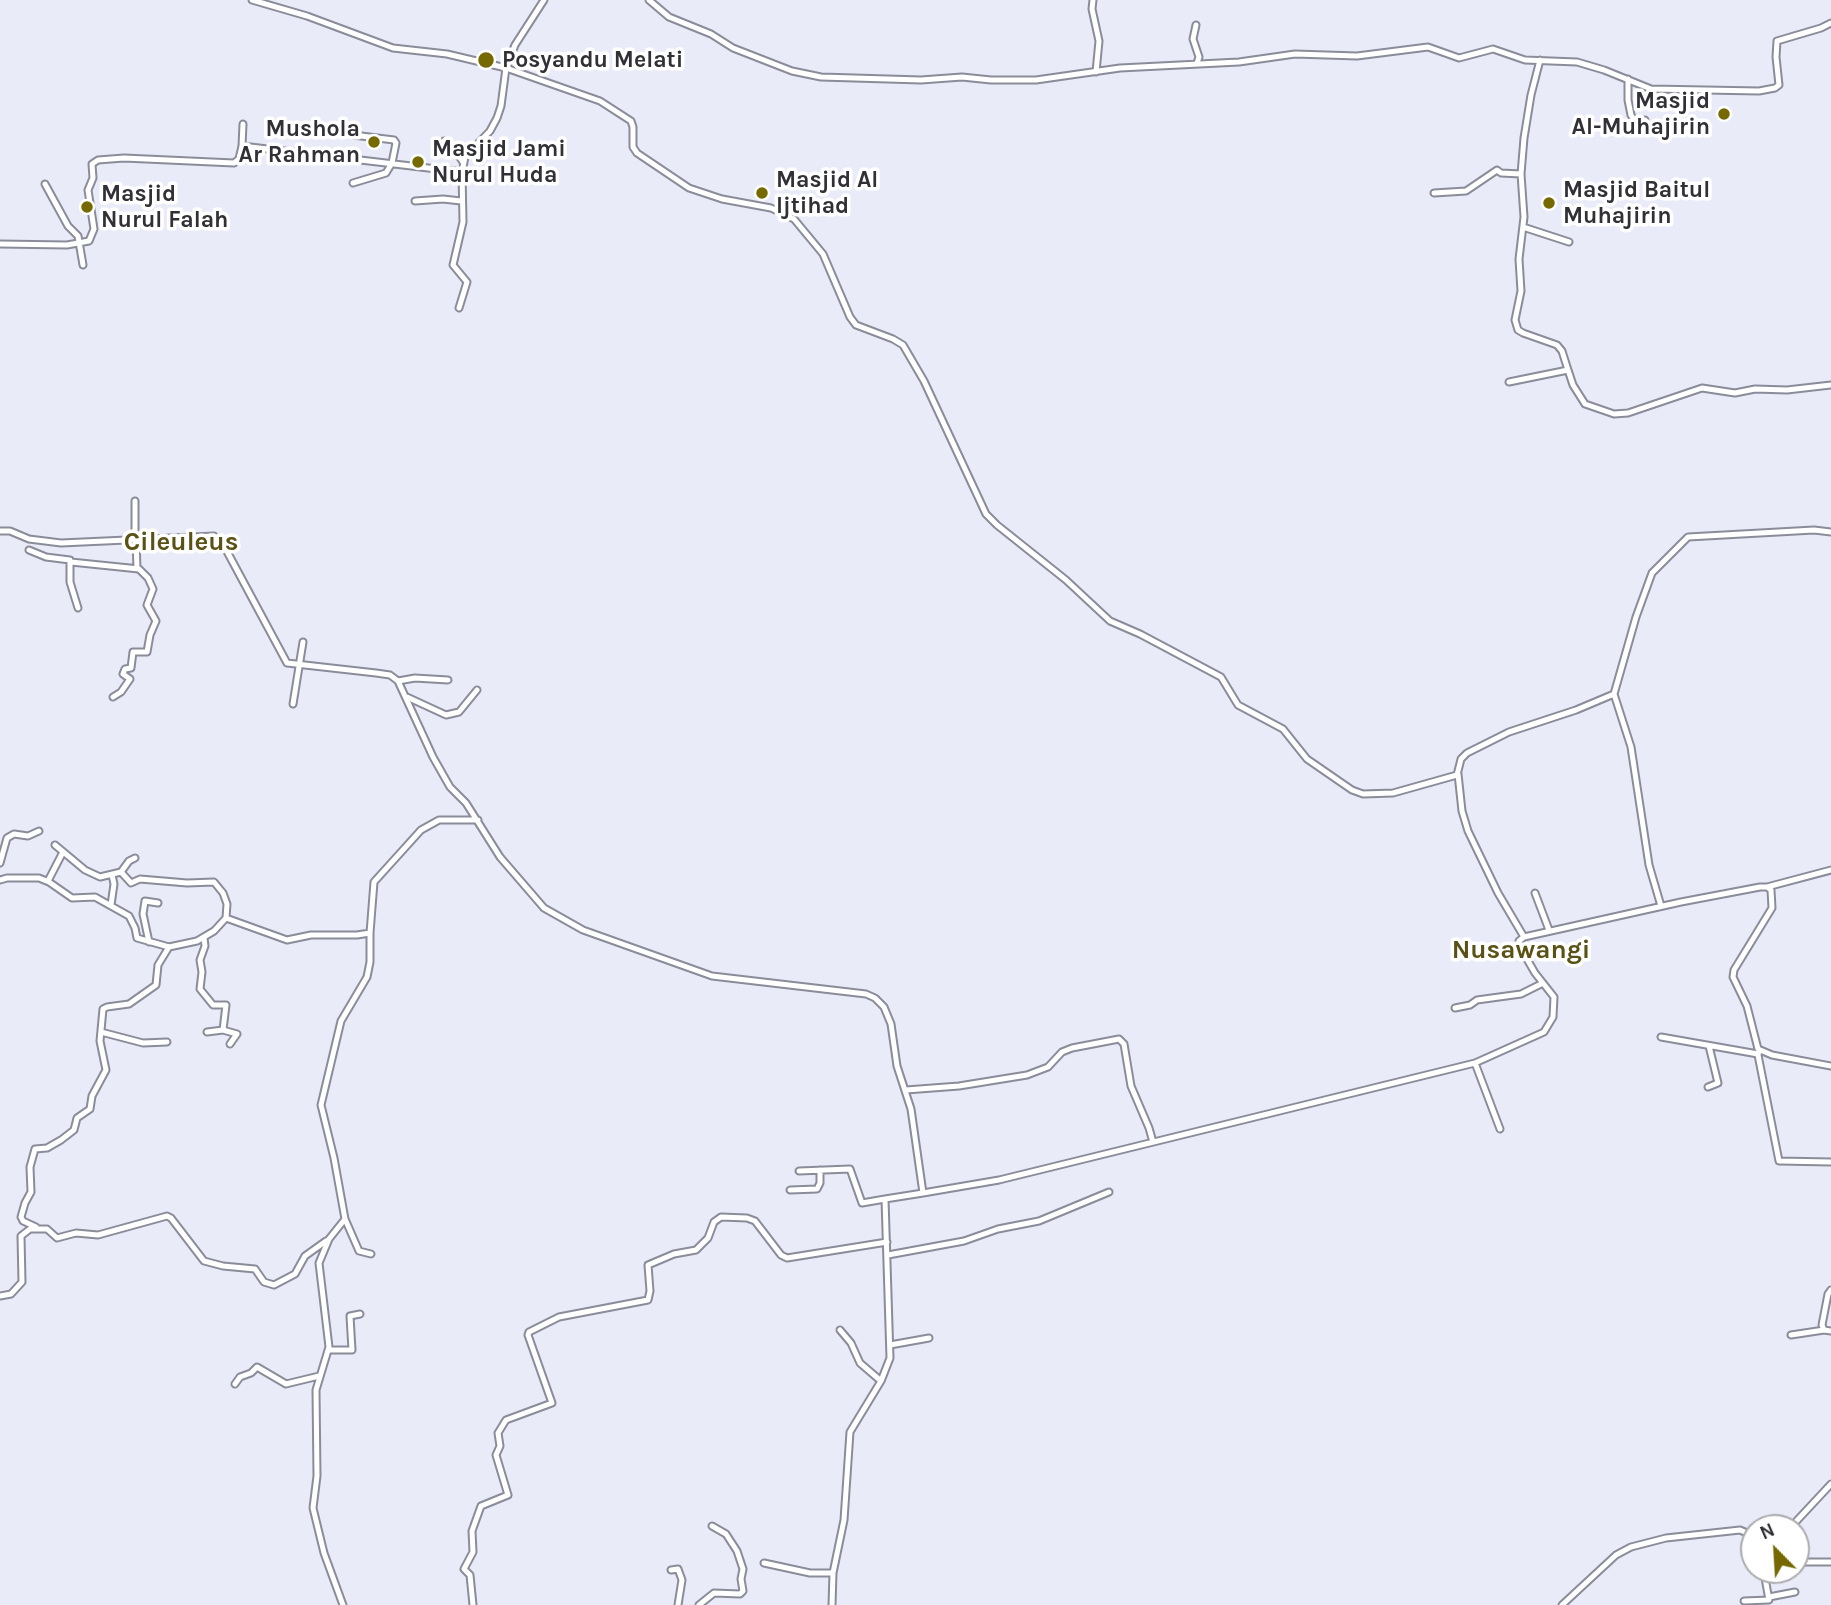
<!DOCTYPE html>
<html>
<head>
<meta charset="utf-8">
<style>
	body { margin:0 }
	#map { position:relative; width:1831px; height:1605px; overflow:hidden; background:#eaebf9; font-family:Karla,sans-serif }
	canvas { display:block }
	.north { position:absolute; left:1740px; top:1514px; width:70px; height:70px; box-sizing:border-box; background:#fff; border:2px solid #acacaf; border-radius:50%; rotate:336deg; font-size:19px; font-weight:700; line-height:28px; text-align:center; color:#303036 }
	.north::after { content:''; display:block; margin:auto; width:24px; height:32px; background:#756900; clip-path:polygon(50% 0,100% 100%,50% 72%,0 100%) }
</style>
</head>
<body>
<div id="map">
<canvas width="1831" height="1605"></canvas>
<div class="north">N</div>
</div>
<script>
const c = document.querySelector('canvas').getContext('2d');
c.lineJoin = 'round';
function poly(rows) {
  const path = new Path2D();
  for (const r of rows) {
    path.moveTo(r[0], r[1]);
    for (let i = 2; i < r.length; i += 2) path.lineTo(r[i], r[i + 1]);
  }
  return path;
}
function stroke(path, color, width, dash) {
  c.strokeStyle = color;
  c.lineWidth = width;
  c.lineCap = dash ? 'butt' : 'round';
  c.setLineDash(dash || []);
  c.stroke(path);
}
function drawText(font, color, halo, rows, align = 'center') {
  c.font = font + ' Karla,sans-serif';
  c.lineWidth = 7;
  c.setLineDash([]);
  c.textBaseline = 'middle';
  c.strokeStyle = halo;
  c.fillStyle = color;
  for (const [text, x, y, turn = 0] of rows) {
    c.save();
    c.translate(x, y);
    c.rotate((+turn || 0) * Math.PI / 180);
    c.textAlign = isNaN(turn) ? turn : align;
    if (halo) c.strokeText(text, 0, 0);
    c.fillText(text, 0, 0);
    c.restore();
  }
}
const minor = poly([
	[252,0,307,16,393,48,447,54,506,68,600,101,631,121,633,127,633,147,637,153,689,188,722,199,771,208,794,219,823,254,850,317,856,325,893,339,903,345,924,381,986,514,997,525,1066,580,1110,621,1140,634,1221,677,1238,705,1283,729,1307,759,1352,790,1363,794,1393,793,1457,775,1461,759,1467,753,1509,732,1576,710,1614,694],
	[649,0,669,17,711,34,733,48,792,71,821,77,921,80,962,77,991,80,1036,80,1120,68,1239,62,1295,54,1357,56,1428,47,1459,58,1493,49,1525,60,1577,62,1604,70,1651,89,1759,91,1775,88,1779,85,1776,57,1777,41,1821,28,1831,23],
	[1093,0,1092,9,1099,41,1096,72],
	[1196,25,1193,39,1199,57,1197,63],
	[1540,60,1531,95,1524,138,1521,174,1524,217,1519,259,1521,291,1515,320,1518,330,1523,333,1557,345,1562,351,1568,370],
	[1628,79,1628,100,1631,115,1634,120,1645,120],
	[353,135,394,140,396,143,392,163,386,173,353,183],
	[444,141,454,149,463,162],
	[242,146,243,124],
	[45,184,68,226,78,236,83,265],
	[1434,193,1466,191,1497,170,1501,173,1521,174],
	[415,201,443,199,461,201],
	[1523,227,1569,242],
	[0,244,67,245,89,241,94,229,88,190,93,178,92,164,98,160,124,158,234,163,239,159,242,146,462,172,465,157,490,131,497,118,501,106,506,68,515,45,544,0],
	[459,308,467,282,453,265,463,222,462,172],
	[1509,382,1568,370,1573,385,1585,404,1614,414,1628,413,1702,388,1735,393,1755,389,1787,390,1831,385],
	[0,531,10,531,29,539,61,543,214,536,223,544,287,663,376,673,390,675,398,681,433,757,450,787,466,803,500,857,544,908,583,930,712,976,866,994,875,998,884,1007,891,1024,897,1066,911,1109,923,1193,999,1180,1475,1063,1544,1032,1553,1017,1554,997,1535,973,1520,947,1519,941,1524,937,1681,902,1760,887,1767,887,1771,890,1772,908,1734,970,1733,977,1747,1006,1758,1049,1772,1055,1831,1066],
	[135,539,135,501],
	[136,539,137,569],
	[29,550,46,557,70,560,70,582,78,608],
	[71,562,139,569,148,578,153,589,147,605,156,621,150,635,147,652,133,652,131,668,125,669,123,674,130,679,121,692,113,697],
	[398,681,415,678,448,680],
	[407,697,446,715,459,712,477,690],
	[293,704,303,642],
	[1458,774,1462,811,1468,831,1498,893,1524,937],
	[55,845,85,870,100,877,121,872,129,861,135,858],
	[0,863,7,838,14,834,28,836,39,831],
	[121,872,131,883,140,879,187,883,214,882,223,893,227,904,226,918],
	[0,880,7,878,39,878,49,882,72,898,95,897,129,916,135,928,137,938,169,947,197,941,214,931,226,918,287,940,311,935,357,935,370,933,374,882,421,830,439,820,478,820],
	[48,881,63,852],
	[1767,887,1831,870],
	[1535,893,1549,930],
	[111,905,114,884,112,875],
	[1661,906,1649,865,1631,747,1614,694,1636,617,1652,573,1688,537,1814,530,1831,532],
	[204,938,205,946,200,960,202,972,200,989,213,1005,226,1005,223,1030,237,1034,230,1044],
	[149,942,143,914,145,901,158,903],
	[1455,1008,1470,1005,1477,1000,1521,994,1543,983],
	[101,1032,143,1043,167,1042],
	[207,1032,223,1030],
	[1661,1037,1758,1054],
	[1759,1051,1758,1055,1779,1161,1831,1162],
	[1475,1063,1500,1129],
	[1708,1087,1718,1083,1709,1046],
	[906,1090,959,1086,1027,1075,1048,1067,1062,1052,1072,1048,1119,1039,1124,1044,1131,1086,1149,1128,1153,1142],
	[799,1171,850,1169,862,1203,885,1199],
	[790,1190,817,1189,820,1183,820,1170],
	[345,1219,359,1251,371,1254],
	[36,1227,23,1221,21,1217,25,1203,31,1192,30,1167,35,1149,47,1148,61,1140,74,1130,77,1118,90,1109,92,1096,106,1070,100,1041,103,1009,107,1007,129,1004,156,985,158,965,169,947],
	[888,1255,964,1241,998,1229,1039,1221,1109,1192],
	[1831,1290,1828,1294,1822,1325,1824,1330,1831,1331],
	[0,1296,11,1294,22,1282,21,1236,30,1229,47,1229,57,1238,76,1233,98,1235,167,1216,171,1218,204,1261,223,1266,255,1269,264,1282,274,1285,295,1274,305,1256,326,1241],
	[840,1330,851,1343,860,1363,881,1381],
	[1791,1335,1824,1330],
	[890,1345,929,1338],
	[328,1350,352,1350,350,1316,360,1314],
	[235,1384,240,1377,251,1373,257,1367,286,1384,319,1376],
	[1790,1528,1831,1484],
	[1796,1562,1831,1562],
	[764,1563,810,1573,833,1573],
	[671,1570,678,1569,682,1580,678,1605],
	[1769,1597,1795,1592],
	[1744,1601,1769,1600,1765,1578,1766,1570],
	[343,1605,324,1553,313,1508,317,1476,316,1390,329,1347,319,1263,329,1239,345,1219,334,1158,321,1105,341,1021,367,977,370,962,370,933],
	[473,1605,470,1575,464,1569,473,1552,472,1531,481,1506,508,1495,496,1455,500,1446,498,1433,506,1420,552,1403,528,1335,529,1332,559,1317,648,1300,650,1291,648,1265,674,1254,696,1250,708,1238,714,1222,721,1217,747,1218,755,1221,781,1255,787,1258,887,1242],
	[699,1605,714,1593,740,1594,743,1591,741,1579,743,1569,737,1551,726,1534,712,1526],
	[832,1605,833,1573,844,1520,850,1432,881,1381,890,1358,885,1199,923,1193],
	[1562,1605,1616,1555,1631,1547,1666,1538,1740,1530,1754,1536]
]);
stroke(minor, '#8a8c99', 9);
stroke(minor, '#fff', 5);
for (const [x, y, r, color] of [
	[486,60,9,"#756900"],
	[1724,114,7,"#756900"],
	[374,142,7,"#756900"],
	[418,162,7,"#756900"],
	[762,193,7,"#756900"],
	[1549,203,7,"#756900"],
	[87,207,7,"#756900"]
]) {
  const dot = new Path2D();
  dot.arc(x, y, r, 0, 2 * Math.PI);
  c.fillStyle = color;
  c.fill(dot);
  stroke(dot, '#fff', 2.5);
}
drawText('bold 23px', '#303036', '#fff', [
	["Posyandu Melati",502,60],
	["Masjid",1710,101,"right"],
	["Al-Muhajirin",1710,127,"right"],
	["Mushola",360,129,"right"],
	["Ar Rahman",360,155,"right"],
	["Masjid Jami",432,149],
	["Nurul Huda",432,175],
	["Masjid Al",776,180],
	["Ijtihad",776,206],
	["Masjid Baitul",1563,190],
	["Muhajirin",1563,216],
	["Masjid",101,194],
	["Nurul Falah",101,220]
], 'left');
drawText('bold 26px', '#5a5215', '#fff', [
	["Cileuleus",181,543],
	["Nusawangi",1521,951]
]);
</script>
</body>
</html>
